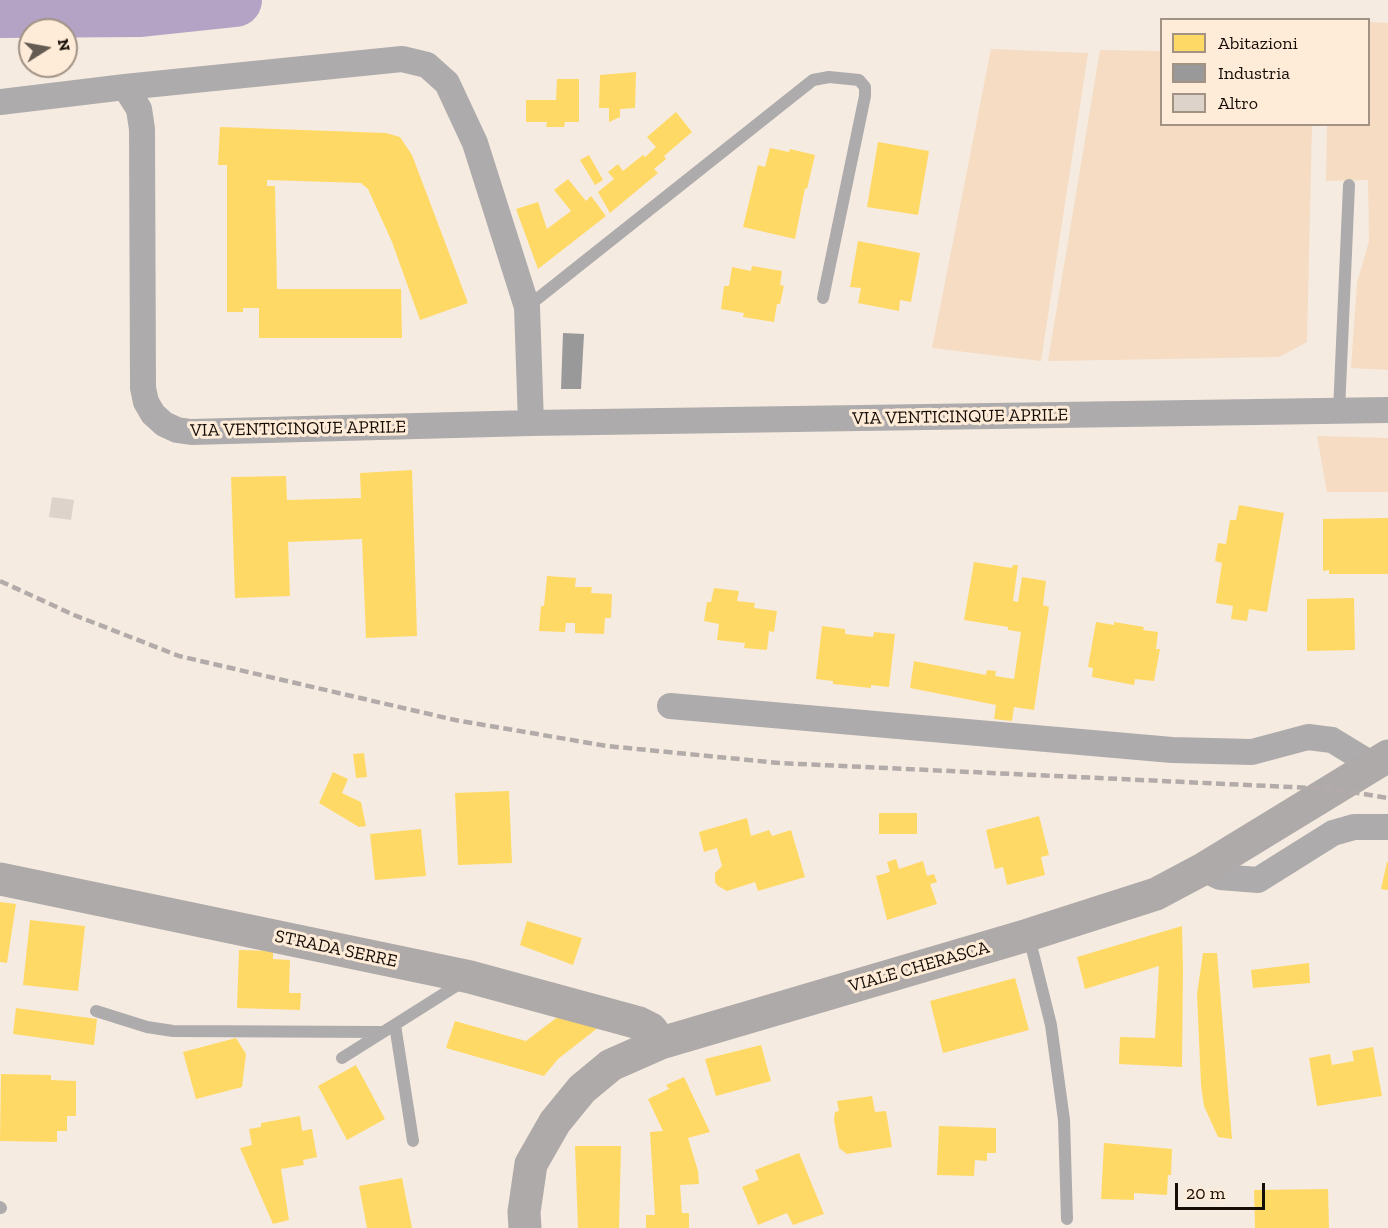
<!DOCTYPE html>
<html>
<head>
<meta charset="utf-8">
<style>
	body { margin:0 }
	#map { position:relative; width:1388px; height:1228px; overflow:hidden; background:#f6ebe0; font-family:"Zilla Slab",serif }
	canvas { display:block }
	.legend { position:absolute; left:1160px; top:18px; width:210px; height:108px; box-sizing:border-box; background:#feebd8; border:2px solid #a19284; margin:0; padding:8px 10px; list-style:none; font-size:18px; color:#150d06 }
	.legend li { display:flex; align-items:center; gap:12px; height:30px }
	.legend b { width:30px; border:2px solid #a19284 }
	.north { position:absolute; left:18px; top:18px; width:60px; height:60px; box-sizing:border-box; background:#feebd8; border:2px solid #a19284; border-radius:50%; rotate:79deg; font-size:16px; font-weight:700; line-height:24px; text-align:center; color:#150d06 }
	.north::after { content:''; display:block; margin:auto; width:21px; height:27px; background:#645b52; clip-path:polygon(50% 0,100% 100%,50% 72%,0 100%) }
	.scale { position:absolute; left:1175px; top:1183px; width:90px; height:27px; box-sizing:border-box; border:3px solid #150d06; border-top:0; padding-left:8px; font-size:18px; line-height:21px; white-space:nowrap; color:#150d06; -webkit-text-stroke:4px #feebd8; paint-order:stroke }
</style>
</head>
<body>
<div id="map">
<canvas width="1388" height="1228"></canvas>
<ul class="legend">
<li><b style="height:16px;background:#ffd966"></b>Abitazioni</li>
<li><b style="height:16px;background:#999"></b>Industria</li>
<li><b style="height:16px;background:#ddd3cb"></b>Altro</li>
</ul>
<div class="north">N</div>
<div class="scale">20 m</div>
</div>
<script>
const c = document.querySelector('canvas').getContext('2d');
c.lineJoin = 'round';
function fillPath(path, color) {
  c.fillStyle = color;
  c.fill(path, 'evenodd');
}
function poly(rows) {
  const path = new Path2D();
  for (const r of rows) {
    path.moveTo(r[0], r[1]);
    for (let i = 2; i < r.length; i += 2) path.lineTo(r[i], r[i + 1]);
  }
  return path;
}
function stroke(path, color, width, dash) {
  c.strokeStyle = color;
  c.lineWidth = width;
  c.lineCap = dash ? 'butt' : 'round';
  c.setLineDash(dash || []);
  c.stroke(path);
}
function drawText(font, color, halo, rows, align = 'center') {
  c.font = font + ' "Zilla Slab",serif';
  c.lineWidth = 6;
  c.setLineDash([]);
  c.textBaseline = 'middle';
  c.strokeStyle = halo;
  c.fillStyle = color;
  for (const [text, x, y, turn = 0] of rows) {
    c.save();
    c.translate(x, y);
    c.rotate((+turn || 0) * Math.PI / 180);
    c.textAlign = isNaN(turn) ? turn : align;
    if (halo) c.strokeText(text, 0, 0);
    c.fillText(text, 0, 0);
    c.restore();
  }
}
fillPath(poly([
	[1369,22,1388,23,1388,370,1351,368,1357,283,1369,241,1368,180,1326,181,1327,125,1368,124],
	[991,49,1088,53,1041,361,932,348],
	[1100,50,1161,51,1162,124,1312,125,1307,342,1279,357,1048,361],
	[1317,436,1388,438,1388,492,1327,492]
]), '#f5dcc3');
fillPath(poly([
	[636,72,635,108,620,109,620,117,609,122,609,108,599,108,600,75],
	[557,79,579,79,579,122,565,122,564,127,546,127,547,122,526,122,526,100,556,100],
	[676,112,692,132,664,156,666,159,654,169,658,173,610,213,598,192,614,179,608,172,618,164,623,171,643,155,645,157,656,147,647,137],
	[220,127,386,133,400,137,412,155,468,303,420,320,392,242,368,189,361,183,267,180,267,186,275,186,277,289,401,289,402,338,259,338,259,308,243,308,243,312,227,312,227,165,218,165],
	[878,142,929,151,918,215,867,207],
	[770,148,789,152,790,149,815,155,807,189,805,188,795,239,743,227,758,165,765,167],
	[589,155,603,180,595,185,580,160],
	[568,179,586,201,591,196,606,216,538,269,516,209,538,202,547,229,571,211,554,190],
	[858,241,920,253,911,302,900,300,899,311,858,303,861,288,850,287],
	[752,266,782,271,780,285,784,286,780,304,777,304,774,322,743,317,744,313,721,309,724,286,729,286,732,267,751,271],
	[412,470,417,636,366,638,362,539,288,542,290,596,235,598,231,477,286,476,287,500,361,498,360,473],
	[1239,505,1284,513,1267,612,1249,609,1247,621,1231,619,1233,606,1216,603,1222,563,1215,561,1218,543,1226,544,1230,520,1236,520],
	[1388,518,1388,574,1329,574,1329,570,1323,571,1323,519],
	[974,562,1012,568,1013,565,1018,565,1013,601,1018,602,1022,577,1046,581,1043,605,1049,607,1034,710,1014,707,1012,721,994,719,996,705,910,688,914,661,986,675,987,670,996,671,995,676,1014,679,1021,632,1008,630,1008,627,964,620],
	[547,576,576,578,575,587,592,587,591,593,612,594,611,618,605,618,604,634,575,633,575,623,566,623,565,632,539,631,541,606,544,606],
	[714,588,739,591,737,601,755,603,754,608,777,611,774,632,769,631,767,650,744,648,745,643,717,640,719,624,704,621,707,602,711,602],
	[1354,598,1355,650,1307,651,1307,599],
	[1096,622,1114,625,1114,622,1144,627,1143,630,1158,632,1156,649,1160,649,1154,681,1135,679,1134,685,1092,677,1093,668,1088,667],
	[822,626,845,629,845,634,873,637,874,632,895,634,889,687,871,685,871,688,833,684,833,681,816,679],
	[364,753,367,777,356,778,353,754],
	[333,772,348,779,342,793,361,802,366,826,359,827,319,803],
	[509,791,512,863,458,865,455,793],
	[879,813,917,813,917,834,879,834],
	[1039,816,1049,855,1041,857,1045,875,1007,885,1003,867,995,869,986,830],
	[747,818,751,836,769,830,772,836,791,830,805,877,758,891,755,882,727,891,718,886,715,882,715,873,722,866,717,848,704,852,699,832],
	[421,829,426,876,375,880,370,834],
	[896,859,899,869,923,861,927,876,934,874,937,882,930,884,937,904,887,920,876,876,890,872,887,862],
	[1387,862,1388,862,1388,890,1381,889],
	[0,902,16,904,7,963,0,962],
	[30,920,85,926,78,991,23,985],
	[527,921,582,938,573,965,520,945],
	[1182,926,1183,968,1182,1067,1119,1064,1120,1037,1155,1038,1159,966,1085,989,1077,957],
	[239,950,273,951,273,959,290,960,289,993,301,993,300,1010,237,1008],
	[1203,953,1217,953,1232,1139,1218,1137,1204,1106,1201,1085,1197,994],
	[1309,963,1310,983,1253,988,1251,970],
	[1015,978,1029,1030,943,1053,930,1001],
	[16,1008,97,1019,94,1045,13,1034],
	[564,1012,604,1023,558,1059,544,1076,446,1048,455,1021,526,1041],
	[236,1038,246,1054,242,1087,196,1099,183,1052],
	[761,1045,771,1081,716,1096,705,1059],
	[1373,1047,1382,1096,1317,1106,1309,1058,1330,1054,1332,1065,1354,1061,1352,1051],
	[356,1065,385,1119,347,1140,318,1086],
	[1,1074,51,1075,51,1080,76,1081,76,1116,67,1116,67,1131,57,1131,57,1142,0,1141],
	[684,1077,710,1132,688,1138,698,1171,699,1184,680,1185,682,1213,689,1213,689,1228,646,1228,646,1215,655,1215,650,1132,663,1131,648,1099,669,1089,666,1085],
	[872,1096,875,1112,886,1111,892,1147,847,1154,839,1148,834,1120,835,1112,839,1111,837,1101],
	[300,1116,302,1131,312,1129,317,1157,303,1160,304,1165,281,1169,289,1220,273,1224,240,1148,252,1145,249,1129,261,1127,261,1123],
	[939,1126,996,1128,996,1153,987,1153,987,1161,975,1160,974,1176,937,1175],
	[1104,1143,1172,1149,1171,1175,1168,1175,1167,1195,1134,1193,1134,1200,1101,1199],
	[575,1146,621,1146,619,1228,578,1228],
	[799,1153,824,1214,793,1225,787,1213,758,1225,742,1187,759,1180,755,1170],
	[402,1178,412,1228,367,1228,359,1186],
	[1328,1189,1329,1228,1255,1228,1254,1190]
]), '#ffd966');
fillPath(poly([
	[563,333,584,334,581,389,561,389]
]), '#999');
stroke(poly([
	[0,11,141,10,235,0]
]), '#b4a3c5', 54);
fillPath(poly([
	[52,497,74,500,71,520,49,517]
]), '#ddd3cb');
stroke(poly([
	[527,307,813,80,829,77,859,80,865,87,865,96,823,298],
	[1339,411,1349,185],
	[1029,937,1051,1025,1064,1120,1067,1219],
	[96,1011,147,1027,173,1031,382,1032],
	[395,1025,413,1141],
	[342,1058,464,981],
	[0,1207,1,1208]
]), '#aeabad', 12);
stroke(poly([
	[125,87,139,109,142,129,143,388,146,402,153,414,164,424,177,430,191,432,531,423,1388,410],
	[0,102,125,87,402,59,427,65,447,83,475,143,527,307,531,423],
	[670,706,1172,750,1252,752,1308,737,1332,740,1373,765],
	[1203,869,1220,877,1258,880,1333,833,1354,827,1388,827]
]), '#aeabad', 26);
stroke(poly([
	[0,879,470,977,639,1023,651,1029,661,1043],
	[525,1228,524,1212,531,1164,555,1122,582,1089,611,1065,661,1043,1028,935,1156,894,1203,869,1388,756]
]), '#aeaaaa', 33);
stroke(poly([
	[0,581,74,615,179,656,455,720,607,746,779,763,1333,789,1388,798]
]), '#b2aba9', 4.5, [9, 4.5]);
drawText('18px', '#150d06', '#feebd8', [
	["VIA VENTICINQUE APRILE",960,417,-1],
	["VIA VENTICINQUE APRILE",298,429,-1],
	["STRADA SERRE",336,949,12],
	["VIALE CHERASCA",919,967,-16]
]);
</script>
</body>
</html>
